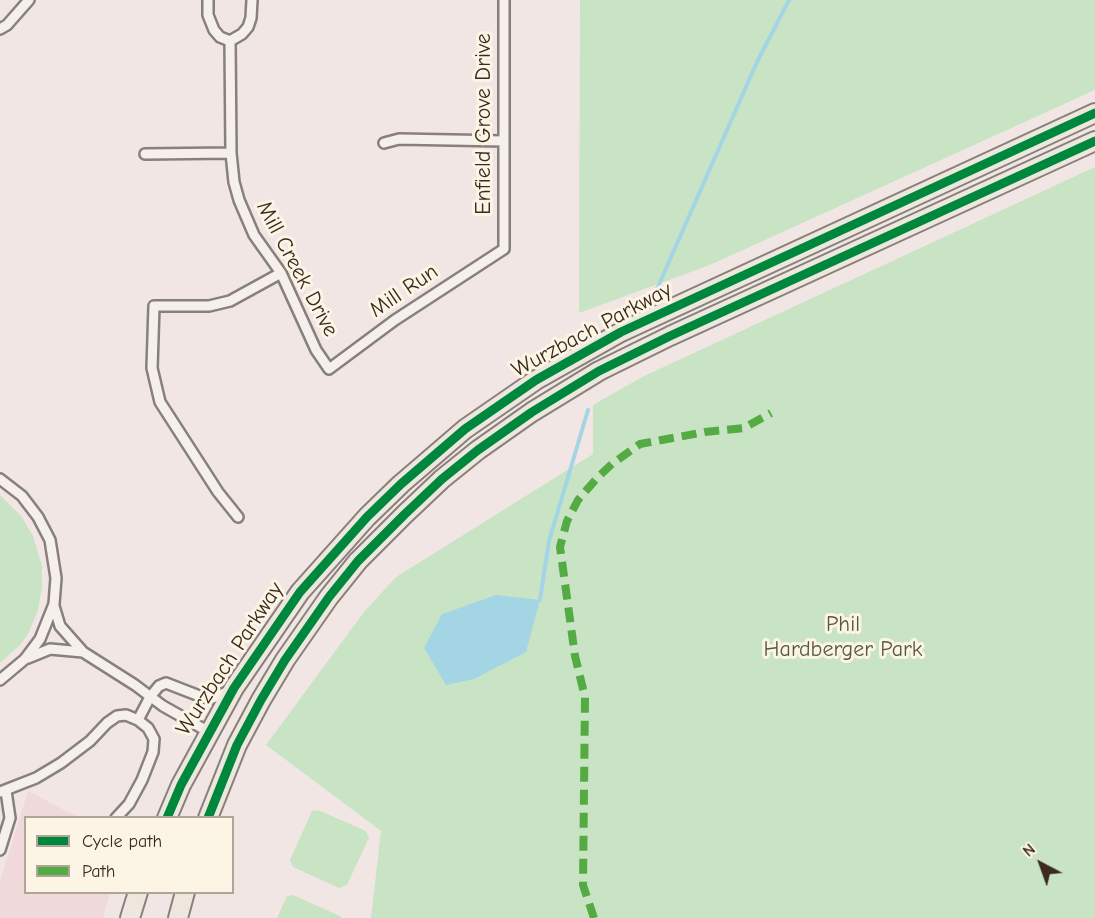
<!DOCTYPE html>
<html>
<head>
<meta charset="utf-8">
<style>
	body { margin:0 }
	#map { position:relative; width:1095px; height:918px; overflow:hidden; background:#f2e6e5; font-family:"Comic Neue",sans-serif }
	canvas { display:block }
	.legend { position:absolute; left:24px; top:816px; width:210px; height:78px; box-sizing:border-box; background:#fcf5e5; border:2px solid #afa495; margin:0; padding:8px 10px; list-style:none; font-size:18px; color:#3b2a1e }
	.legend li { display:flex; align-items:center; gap:12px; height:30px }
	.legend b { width:30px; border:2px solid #afa495 }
	.north { position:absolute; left:1011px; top:834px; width:60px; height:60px; -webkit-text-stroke:4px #fcf5e5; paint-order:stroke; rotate:319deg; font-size:16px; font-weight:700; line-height:24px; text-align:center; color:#3b2a1e }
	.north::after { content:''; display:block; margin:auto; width:21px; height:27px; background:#3b2a1e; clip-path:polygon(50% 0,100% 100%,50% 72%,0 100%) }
</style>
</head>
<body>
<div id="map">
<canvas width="1095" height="918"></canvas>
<ul class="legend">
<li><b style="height:8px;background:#00873e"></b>Cycle path</li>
<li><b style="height:8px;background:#55ab43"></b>Path</li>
</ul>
<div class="north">N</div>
</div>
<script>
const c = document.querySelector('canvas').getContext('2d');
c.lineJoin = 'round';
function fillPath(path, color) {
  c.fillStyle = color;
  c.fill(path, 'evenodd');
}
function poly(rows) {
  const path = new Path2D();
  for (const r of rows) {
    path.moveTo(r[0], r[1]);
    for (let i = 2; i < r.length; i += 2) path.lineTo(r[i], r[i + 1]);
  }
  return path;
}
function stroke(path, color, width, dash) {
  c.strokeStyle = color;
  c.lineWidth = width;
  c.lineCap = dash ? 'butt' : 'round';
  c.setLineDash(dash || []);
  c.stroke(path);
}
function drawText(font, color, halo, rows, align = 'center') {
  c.font = font + ' "Comic Neue",sans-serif';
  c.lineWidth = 6;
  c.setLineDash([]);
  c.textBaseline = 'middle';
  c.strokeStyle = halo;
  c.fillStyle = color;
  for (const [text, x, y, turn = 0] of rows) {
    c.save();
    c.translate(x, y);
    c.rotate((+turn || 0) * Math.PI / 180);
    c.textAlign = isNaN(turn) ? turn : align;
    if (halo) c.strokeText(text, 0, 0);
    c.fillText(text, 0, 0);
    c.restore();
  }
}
fillPath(poly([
	[28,791,78,817,26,818,26,892,110,893,103,918,0,918,0,881]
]), '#f0d9db');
fillPath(poly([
	[580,0,1095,0,1095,90,710,265,579,313],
	[1095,167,1095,918,371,918,381,831,266,745,364,612,396,577,593,454,593,405,642,377],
	[0,495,22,517,33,536,42,566,42,588,38,610,28,634,21,644,0,663],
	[318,810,366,831,369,838,347,885,339,888,293,867,290,860,312,811],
	[293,895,340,916,341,918,277,918,287,896]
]), '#c8e4c5');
fillPath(poly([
	[496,595,540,600,526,652,474,679,446,685,424,648,442,614]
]), '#a4d5e4');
stroke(poly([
	[653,298,757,62,789,0],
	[540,600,549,541,588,410]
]), '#a4d5e4', 4);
const street = poly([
	[208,0,208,15,214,30,220,37,230,41],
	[0,29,7,25,29,0],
	[230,41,231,153,234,182,239,200,254,235,281,273,316,350,329,369,395,320,504,249,504,0],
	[230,41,242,34,248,27,251,18,252,0],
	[384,143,399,139,504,141],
	[145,154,231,153],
	[0,479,22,496,38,517,50,540,56,578,54,604,40,639,25,659,0,680],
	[238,517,218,492,160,402,152,368,154,306,209,306,230,301,281,273],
	[54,606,60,626,83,652,135,685,163,706,209,732],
	[28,658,50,649,83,652],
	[138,720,150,697,159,686,166,683,202,697,213,698,231,690],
	[0,792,36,778,61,763,90,741,107,723,117,716,126,715,138,720,148,728,154,739,153,752,142,780,129,804,116,818],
	[0,850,10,818,6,791]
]);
const highway = poly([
	[167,818,181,785,234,688,300,592,367,517,401,484,465,429,536,380,621,332,1095,113],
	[208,818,237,745,261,700,285,660,329,597,358,561,405,514,442,479,478,450,532,412,599,371,670,336,1095,141],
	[130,918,138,892],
	[178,918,185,892]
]);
stroke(street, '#88807c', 14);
stroke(highway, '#88807c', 22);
stroke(street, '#f5f0eb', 9);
stroke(highway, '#ede7dd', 18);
stroke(poly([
	[594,918,583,885,585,697,575,656,560,547,567,521,578,500,598,477,612,464,640,444,705,432,744,428,771,413]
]), '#55ab43', 8, [15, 8]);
stroke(poly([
	[167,818,181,785,234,688,300,592,367,517,401,484,465,429,536,380,621,332,1095,113],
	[208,818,237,745,261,700,285,660,329,597,358,561,405,514,442,479,478,450,532,412,599,371,670,336,1095,141]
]), '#00873e', 9);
drawText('22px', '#3b2a1e', '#fcf5e5', [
	["Enfield Grove Drive",484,124,-90],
	["Mill Creek Drive",297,269,62],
	["Mill Run",404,291,-34],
	["Wurzbach Parkway",592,330,-28],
	["Wurzbach Parkway",230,659,-57]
]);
drawText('22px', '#565841', '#fcf5e5', [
	["Phil",843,625],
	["Hardberger Park",843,650]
]);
</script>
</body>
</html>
